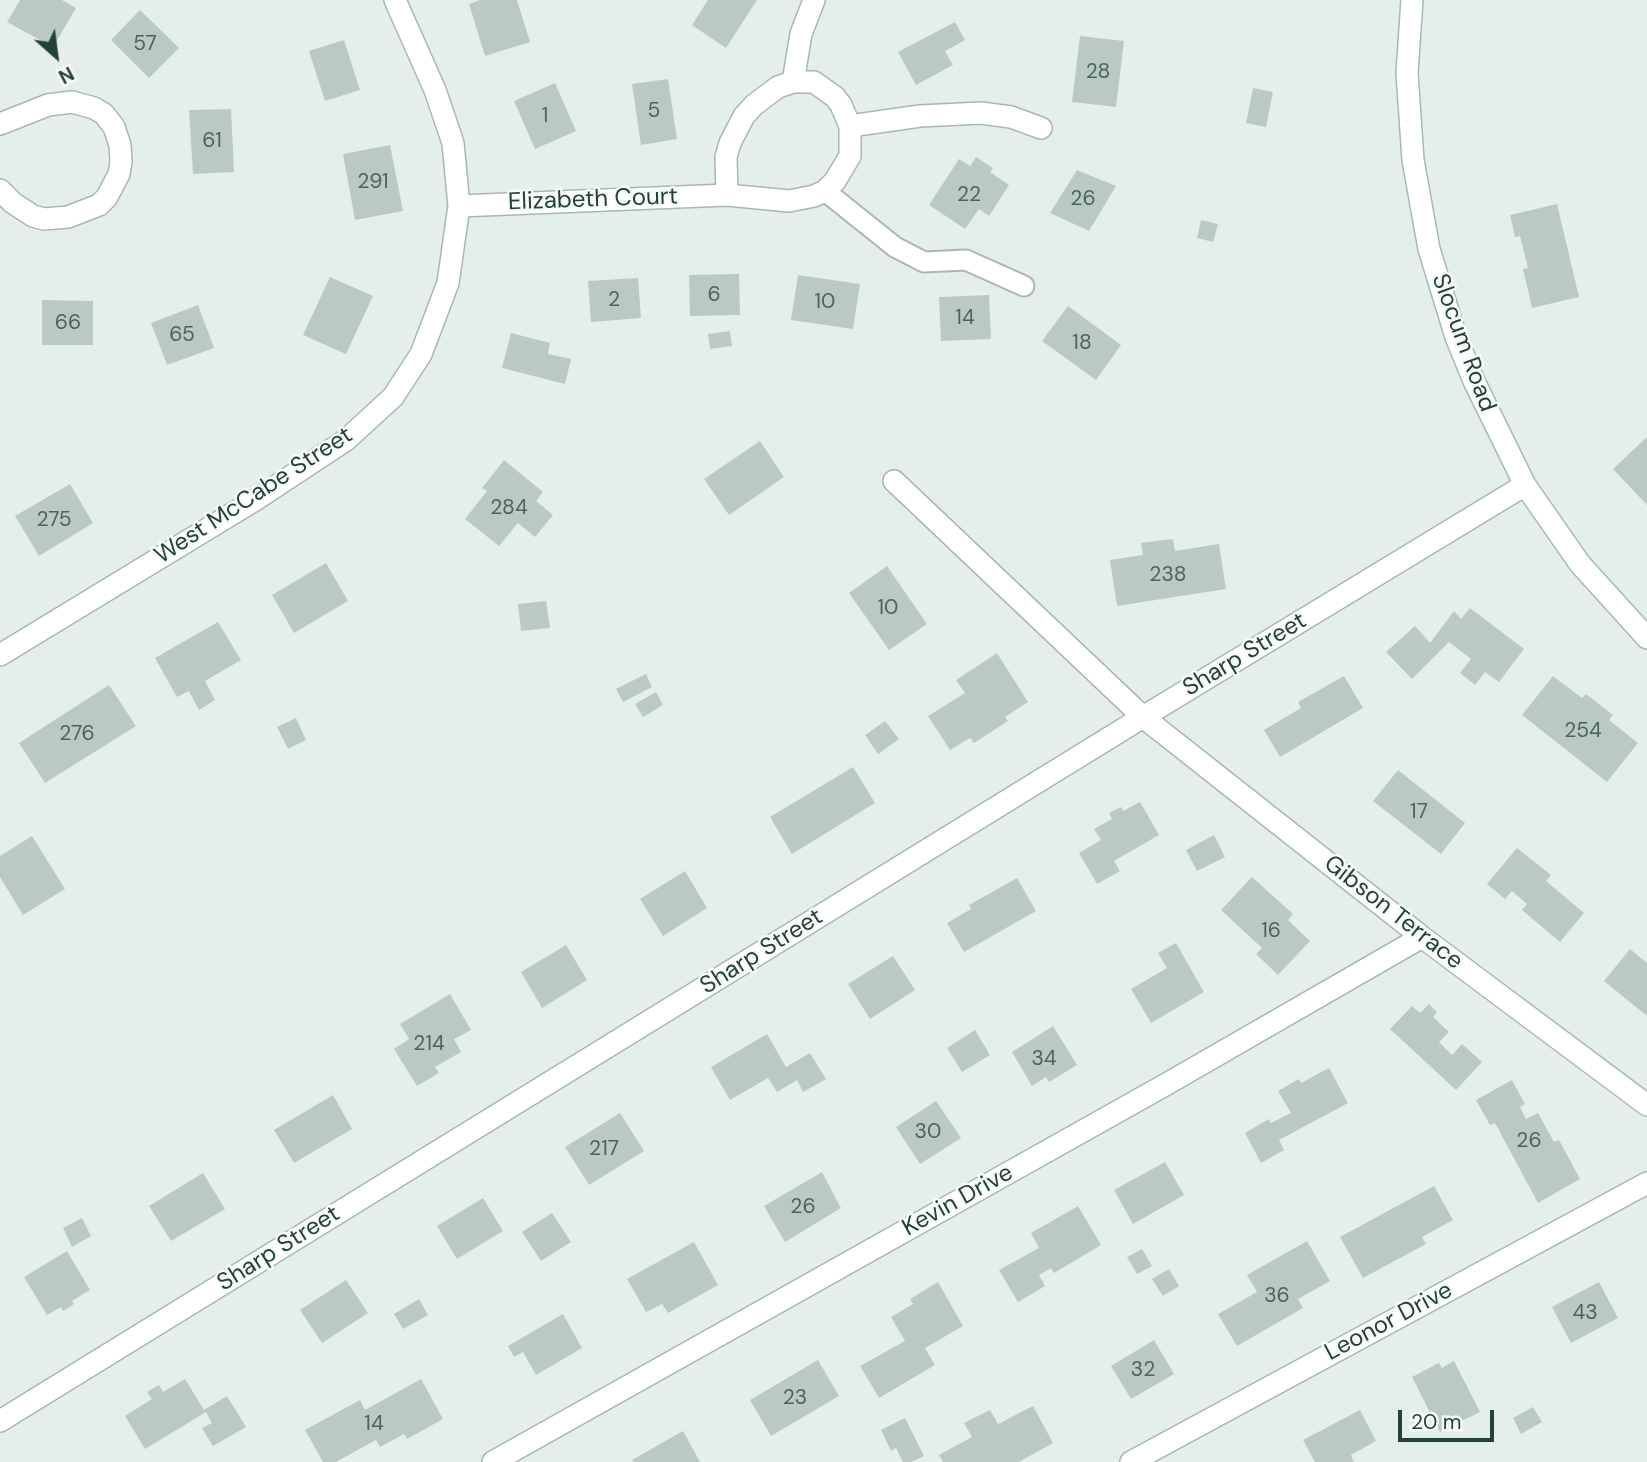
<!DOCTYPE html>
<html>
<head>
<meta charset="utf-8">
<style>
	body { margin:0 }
	#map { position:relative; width:1647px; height:1462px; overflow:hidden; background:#e5efea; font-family:"DM Sans",sans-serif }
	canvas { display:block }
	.north { position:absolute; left:21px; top:21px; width:70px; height:70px; -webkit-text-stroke:5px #f6fbf8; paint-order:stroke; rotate:152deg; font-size:19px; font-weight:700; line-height:28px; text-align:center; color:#23423a }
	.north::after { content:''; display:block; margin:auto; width:24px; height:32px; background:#23423a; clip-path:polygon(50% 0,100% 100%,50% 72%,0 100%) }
	.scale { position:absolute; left:1398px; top:1410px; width:96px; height:32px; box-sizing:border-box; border:4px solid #23423a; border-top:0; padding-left:9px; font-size:21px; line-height:24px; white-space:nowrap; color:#23423a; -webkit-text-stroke:5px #f6fbf8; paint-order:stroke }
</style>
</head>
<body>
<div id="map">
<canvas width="1647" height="1462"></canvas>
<div class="north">N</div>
<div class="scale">20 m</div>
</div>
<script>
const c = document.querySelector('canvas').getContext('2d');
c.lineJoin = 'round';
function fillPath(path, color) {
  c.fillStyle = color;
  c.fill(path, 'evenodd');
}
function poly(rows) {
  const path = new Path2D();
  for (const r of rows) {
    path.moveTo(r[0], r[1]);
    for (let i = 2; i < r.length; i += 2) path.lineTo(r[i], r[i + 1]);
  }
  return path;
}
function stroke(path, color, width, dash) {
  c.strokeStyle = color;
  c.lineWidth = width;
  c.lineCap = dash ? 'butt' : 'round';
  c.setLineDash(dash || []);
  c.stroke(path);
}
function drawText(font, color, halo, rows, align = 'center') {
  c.font = font + ' "DM Sans",sans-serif';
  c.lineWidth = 5;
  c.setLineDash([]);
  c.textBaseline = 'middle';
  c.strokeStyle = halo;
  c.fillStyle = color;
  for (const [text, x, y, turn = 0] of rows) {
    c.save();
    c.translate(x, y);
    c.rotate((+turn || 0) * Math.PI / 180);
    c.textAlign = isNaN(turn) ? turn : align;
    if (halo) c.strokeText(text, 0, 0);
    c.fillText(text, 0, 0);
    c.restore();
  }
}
fillPath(poly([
	[20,0,62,0,76,8,53,47,7,22],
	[480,0,517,0,530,42,485,56,469,4],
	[708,0,757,0,726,48,692,25],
	[140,10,179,48,149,78,111,40],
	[955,22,965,40,945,51,953,65,916,85,898,52],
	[1080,36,1124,41,1116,107,1072,102],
	[344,40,360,90,325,101,309,51],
	[668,79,677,139,641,145,632,84],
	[555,83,576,131,535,149,514,101],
	[1253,88,1273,92,1266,127,1246,123],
	[231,109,234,172,193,174,189,110],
	[390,145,403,211,355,220,343,154],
	[976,157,993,168,990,172,1009,185,989,216,979,209,965,229,929,205,959,159,970,166],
	[1077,170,1116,186,1089,231,1050,213],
	[1557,204,1579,297,1532,308,1523,269,1528,268,1520,236,1515,237,1510,215],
	[1201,220,1218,224,1213,242,1197,238],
	[739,274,740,315,690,316,689,275],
	[798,275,860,284,853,329,791,320],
	[330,277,373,296,346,354,303,335],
	[638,278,641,318,591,322,588,281],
	[989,295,991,339,941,341,939,297],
	[42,300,93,301,93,345,42,345],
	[198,305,214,348,167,365,151,323],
	[1068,306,1121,345,1096,380,1042,341],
	[730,331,732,346,710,349,708,334],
	[511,333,550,343,548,354,571,359,565,384,502,368],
	[1647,437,1647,505,1613,469],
	[760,441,784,477,729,515,704,479],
	[504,460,543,492,536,501,553,515,535,537,518,523,499,546,465,519,487,491,482,488],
	[70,484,93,523,39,556,15,516],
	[1173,539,1175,551,1219,544,1226,589,1117,606,1110,560,1143,555,1141,543],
	[326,563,348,601,294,633,272,595],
	[887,566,927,624,889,650,849,593],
	[546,601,550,628,521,631,518,604],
	[1470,608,1524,649,1499,682,1485,672,1475,685,1460,673,1471,659,1449,642,1412,679,1386,652,1415,626,1430,643,1454,611,1461,619],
	[218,622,241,660,205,681,215,700,199,710,189,691,177,697,155,658],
	[997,653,1028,702,1005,717,1008,721,974,743,970,738,950,750,928,716,965,693,956,680],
	[646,674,652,687,623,702,616,689],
	[1344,676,1363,708,1280,757,1264,730,1301,708,1298,702],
	[1553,676,1582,698,1586,694,1613,715,1609,720,1638,743,1607,782,1522,715],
	[109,685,136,726,45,783,19,743],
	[656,692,663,705,643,717,635,704],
	[296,718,306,740,288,749,277,727],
	[885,721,899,739,878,754,865,735],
	[853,767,875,803,792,854,770,817],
	[1398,770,1465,823,1441,854,1373,801],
	[1140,802,1159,835,1114,861,1120,871,1097,884,1079,853,1101,840,1094,829,1112,819,1109,813,1121,807,1123,811],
	[1214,835,1225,857,1197,871,1186,850],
	[32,836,65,889,23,915,0,877,0,856],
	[1517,848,1551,875,1546,881,1584,913,1560,942,1522,910,1527,904,1512,891,1505,899,1487,884],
	[685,871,707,908,663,936,640,899],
	[1252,877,1293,914,1288,920,1310,941,1278,975,1256,954,1262,948,1221,910],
	[1017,878,1036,911,964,952,947,923,971,909,969,905],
	[1176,943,1204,992,1151,1023,1131,989,1167,968,1158,953],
	[566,945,587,980,542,1008,521,972],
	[1630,949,1647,963,1647,1016,1604,981],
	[893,956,915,990,870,1019,848,984],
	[450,994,471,1030,454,1039,461,1052,435,1067,439,1073,417,1086,394,1049,409,1039,400,1024],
	[1429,1004,1437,1012,1433,1017,1449,1032,1439,1042,1452,1055,1462,1044,1482,1062,1456,1090,1390,1029,1412,1006,1420,1013],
	[1053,1026,1077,1065,1049,1082,1046,1077,1032,1086,1012,1052],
	[975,1030,990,1055,962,1072,947,1048],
	[767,1034,786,1067,810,1053,826,1079,803,1092,797,1080,777,1092,768,1078,730,1100,711,1067],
	[1329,1068,1348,1103,1279,1140,1284,1150,1261,1163,1245,1133,1269,1119,1271,1123,1291,1113,1278,1091,1299,1079,1301,1083],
	[1512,1080,1525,1104,1520,1107,1526,1119,1538,1113,1554,1142,1559,1140,1580,1179,1538,1203,1495,1123,1490,1125,1476,1100],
	[333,1095,352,1129,294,1163,274,1130],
	[936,1101,961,1138,920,1164,896,1127],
	[620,1113,644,1151,589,1185,565,1147],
	[1165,1162,1184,1195,1133,1224,1114,1190],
	[822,1172,841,1208,785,1242,764,1206],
	[203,1173,225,1209,171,1241,149,1206],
	[1434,1186,1453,1220,1422,1237,1426,1244,1363,1278,1340,1237],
	[483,1198,503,1231,457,1259,437,1226],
	[1078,1206,1101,1245,1054,1273,1051,1268,1039,1275,1045,1286,1018,1302,999,1270,1039,1248,1031,1233],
	[552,1213,571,1242,541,1261,522,1232],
	[82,1218,91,1236,72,1247,63,1228],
	[1307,1241,1330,1281,1298,1299,1303,1308,1237,1346,1218,1314,1257,1292,1247,1275],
	[694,1242,718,1285,668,1313,662,1304,646,1312,627,1279],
	[1142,1249,1152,1266,1137,1274,1127,1257],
	[67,1251,90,1290,72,1301,74,1304,63,1311,61,1307,47,1315,24,1277],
	[1169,1269,1179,1286,1163,1296,1152,1279],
	[346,1280,368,1313,322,1343,300,1310],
	[938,1282,963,1326,925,1348,935,1365,879,1398,860,1366,905,1341,891,1317,913,1304,910,1299],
	[1599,1282,1618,1318,1571,1343,1552,1307],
	[419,1299,428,1315,403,1329,394,1314],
	[563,1314,582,1348,536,1375,523,1352,514,1357,508,1346],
	[1154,1340,1174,1374,1131,1399,1111,1366],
	[818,1360,839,1396,771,1436,750,1400],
	[1454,1361,1480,1412,1440,1432,1412,1377,1439,1363,1442,1368],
	[185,1379,204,1410,227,1396,246,1427,213,1446,202,1428,212,1423,206,1412,145,1449,125,1416,152,1399,147,1392,159,1385,163,1392],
	[421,1379,443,1419,407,1439,404,1434,380,1447,376,1440,336,1462,323,1462,305,1430,360,1400,365,1410],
	[1033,1406,1053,1443,1019,1462,943,1462,939,1455,972,1437,964,1423,990,1410,998,1424],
	[1533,1407,1542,1422,1521,1434,1513,1418],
	[1360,1410,1376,1441,1351,1455,1354,1462,1315,1462,1303,1440],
	[905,1418,924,1456,911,1462,903,1462,896,1448,891,1451,881,1430],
	[683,1431,700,1462,634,1462,632,1460]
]), '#bacac3');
const service = poly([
	[825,191,895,247,924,262,966,260,1024,286]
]);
const minor = poly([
	[793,82,801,34,814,0],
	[0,124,48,105,72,102,94,108,104,114,114,127,120,145,121,162,119,174,107,197,99,205,68,217,44,219,33,216,13,203,0,190],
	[850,126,920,116,981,113,1011,117,1041,128],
	[459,206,727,195,789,201,814,196,825,191,835,181,850,156,850,126,841,105,835,97,814,82,793,82,778,87,754,105,744,116,730,143,726,157,727,195],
	[894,481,1143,717,1422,937,1647,1105],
	[0,655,255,500,346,440,393,397,421,354,448,283,459,206,453,143,435,90,395,0],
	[493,1462,1165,1085,1422,937],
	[1131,1462,1647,1183]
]);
const tertiary = poly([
	[0,1421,1143,717,1525,485]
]);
const secondary = poly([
	[1412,0,1407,73,1413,160,1429,249,1456,337,1474,381,1525,485,1580,564,1647,638]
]);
stroke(service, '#a7b8b2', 23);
stroke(minor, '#a7b8b2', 24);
stroke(tertiary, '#a7b8b2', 24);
stroke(secondary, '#a2bbb3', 24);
stroke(service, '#fff', 19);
stroke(minor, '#fff', 21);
stroke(tertiary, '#fff', 21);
stroke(secondary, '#fff', 21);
drawText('21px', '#49645c', null, [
	["57",145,44],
	["28",1098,72],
	["5",654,111],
	["1",545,116],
	["61",212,141],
	["291",373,182],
	["22",969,195],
	["26",1083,199],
	["6",714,295],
	["2",614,300],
	["10",825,302],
	["14",965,318],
	["66",68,323],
	["65",182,335],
	["18",1082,343],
	["284",509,508],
	["275",54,520],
	["238",1168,575],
	["10",888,608],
	["254",1583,731],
	["276",77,734],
	["17",1419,812],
	["16",1271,931],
	["214",429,1044],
	["34",1044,1059],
	["30",928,1132],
	["26",1529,1141],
	["217",604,1149],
	["26",803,1207],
	["36",1277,1296],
	["43",1585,1313],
	["32",1143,1370],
	["23",795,1398],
	["14",374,1424]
]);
drawText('24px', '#23423a', '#f6fbf8', [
	["Elizabeth Court",593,200,-2],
	["Slocum Road",1463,343,70],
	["West McCabe Street",254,496,-33],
	["Sharp Street",1245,655,-31],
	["Gibson Terrace",1393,913,38],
	["Sharp Street",762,952,-32],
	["Kevin Drive",958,1201,-29],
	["Sharp Street",279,1249,-32],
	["Leonor Drive",1389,1322,-28]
]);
</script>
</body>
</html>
